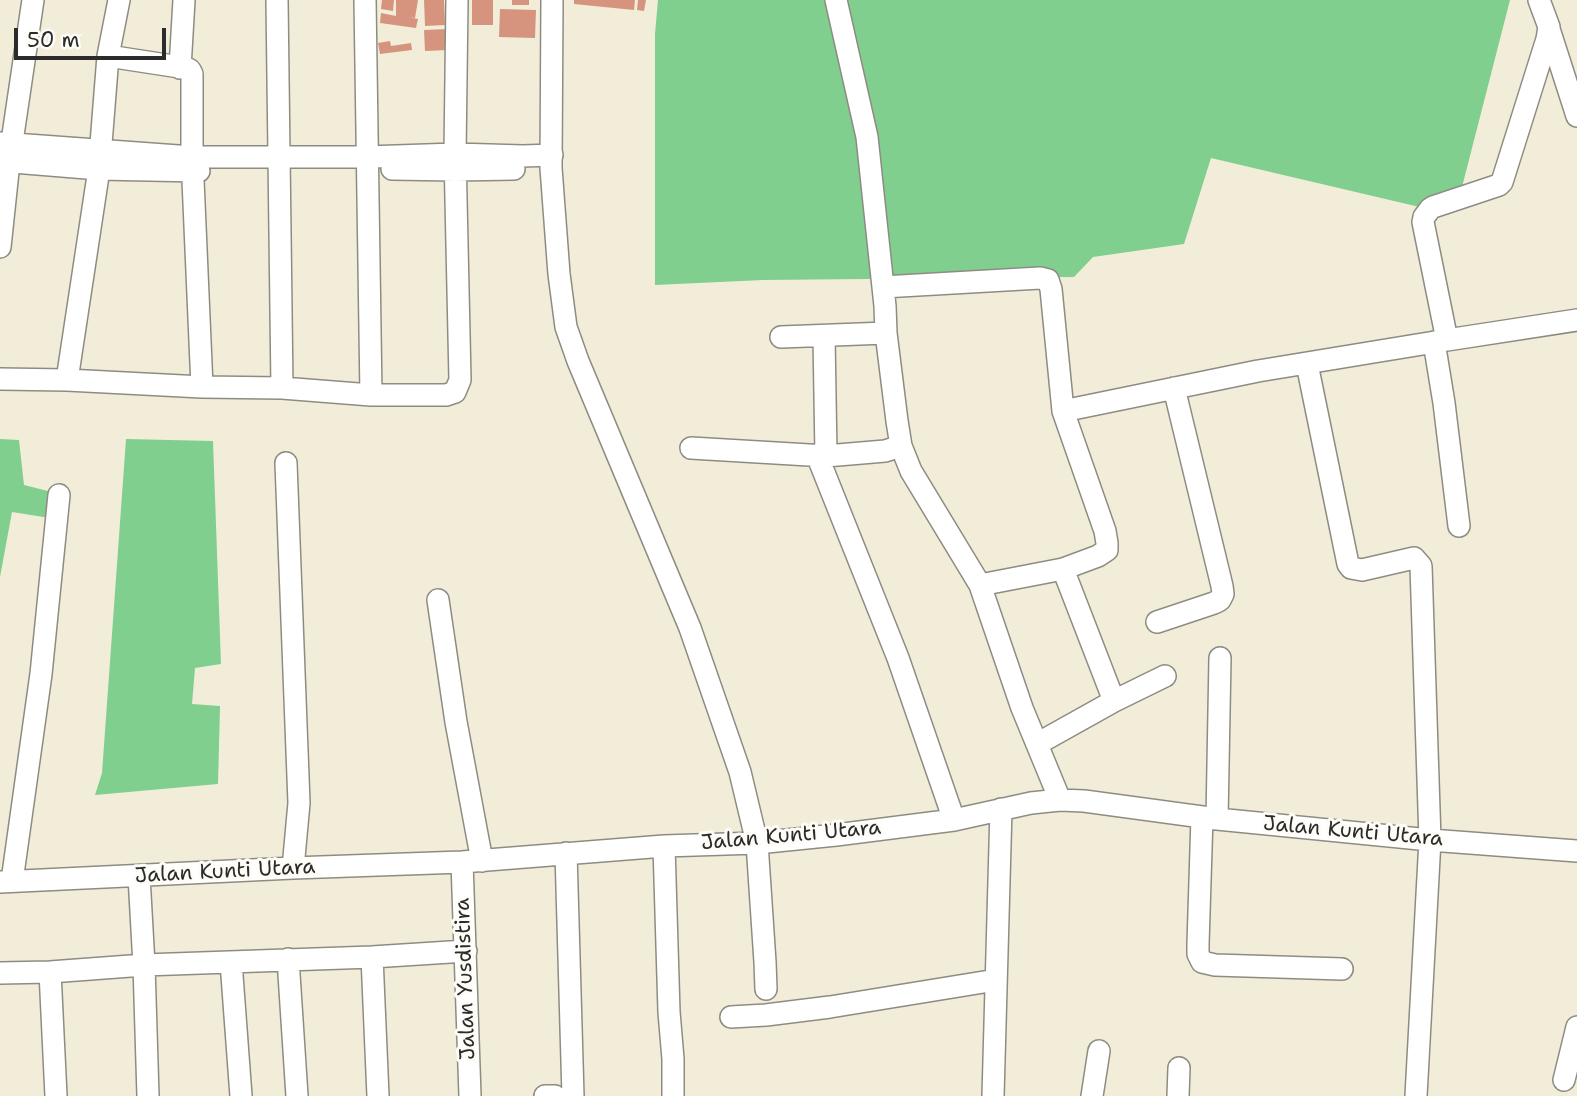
<!DOCTYPE html>
<html>
<head>
<meta charset="utf-8">
<style>
	body { margin:0 }
	#map { position:relative; width:1577px; height:1096px; overflow:hidden; background:#f2edd8; font-family:"Shantell Sans",sans-serif }
	canvas { display:block }
	.scale { position:absolute; left:14px; top:28px; width:152px; height:32px; box-sizing:border-box; border:4px solid #2b2b2b; border-top:0; padding-left:9px; font-size:21px; line-height:24px; white-space:nowrap; color:#2b2b2b; -webkit-text-stroke:5px #fdfcf7; paint-order:stroke }
</style>
</head>
<body>
<div id="map">
<canvas width="1577" height="1096"></canvas>
<div class="scale">50 m</div>
</div>
<script>
const c = document.querySelector('canvas').getContext('2d');
c.lineJoin = 'round';
function fillPath(path, color) {
  c.fillStyle = color;
  c.fill(path, 'evenodd');
}
function poly(rows) {
  const path = new Path2D();
  for (const r of rows) {
    path.moveTo(r[0], r[1]);
    for (let i = 2; i < r.length; i += 2) path.lineTo(r[i], r[i + 1]);
  }
  return path;
}
function stroke(path, color, width, dash) {
  c.strokeStyle = color;
  c.lineWidth = width;
  c.lineCap = dash ? 'butt' : 'round';
  c.setLineDash(dash || []);
  c.stroke(path);
}
function drawText(font, color, halo, rows, align = 'center') {
  c.font = font + ' "Shantell Sans",sans-serif';
  c.lineWidth = 6;
  c.setLineDash([]);
  c.textBaseline = 'middle';
  c.strokeStyle = halo;
  c.fillStyle = color;
  for (const [text, x, y, turn = 0] of rows) {
    c.save();
    c.translate(x, y);
    c.rotate((+turn || 0) * Math.PI / 180);
    c.textAlign = isNaN(turn) ? turn : align;
    if (halo) c.strokeText(text, 0, 0);
    c.fillText(text, 0, 0);
    c.restore();
  }
}
fillPath(poly([
	[658,0,1510,0,1461,191,1428,209,1211,158,1184,244,1093,257,1074,277,763,280,655,285,655,34],
	[0,439,19,440,24,485,52,492,50,518,12,512,0,577],
	[126,439,213,441,221,664,195,668,192,704,220,706,218,784,95,795,102,773]
]), '#81cf8f');
fillPath(poly([
	[382,0,394,0,393,11,381,9],
	[396,0,418,0,415,18,408,17,418,19,416,28,380,23,381,13,396,16],
	[424,0,444,0,445,25,425,26],
	[472,0,493,0,493,25,472,25],
	[512,0,529,0,529,5,512,5],
	[574,0,635,0,634,10,574,4],
	[638,0,646,0,644,11,637,10],
	[500,9,536,10,535,38,499,37],
	[448,29,449,50,425,51,424,30],
	[390,41,391,46,411,43,412,50,380,54,378,43]
]), '#d6937e');
const minor = poly([
	[277,0,282,388],
	[365,0,371,395],
	[552,0,551,168,559,274,566,327,578,361,690,628,740,772,757,843,765,962,766,989],
	[836,0,867,137,885,306,886,333,897,421,901,446,911,471,980,585,1022,708,1060,800],
	[1549,29,1577,116],
	[108,56,186,68,190,70,192,74,192,157,202,387],
	[180,68,184,0],
	[0,143,192,157,367,157,455,154,523,156,552,155],
	[0,161,99,169,199,171],
	[392,169,455,170,514,169],
	[0,247,9,162,33,0],
	[883,287,1040,278,1048,280,1051,289,1063,411],
	[824,336,826,456],
	[781,337,886,333],
	[1447,340,1577,320],
	[1434,342,1444,403,1459,526],
	[1307,364,1348,564,1351,568,1362,570,1414,558,1421,566,1430,840,1416,1096],
	[0,379,67,380,202,387,282,388,371,395,446,395,455,392,460,380,455,154,457,0],
	[67,380,99,169,108,56,119,0],
	[691,448,826,456,885,451,901,446],
	[817,455,898,658,954,820],
	[286,463,299,803,293,868],
	[980,585,1063,569,1098,556,1107,550,1107,543,1105,531,1063,411,1258,371,1447,340,1423,222,1424,217,1430,209,1433,207,1499,185,1502,182,1547,39,1549,27,1539,0],
	[438,600,456,722,482,861],
	[1157,622,1214,603,1220,600,1223,594,1222,586,1174,388],
	[1114,701,1165,676],
	[1037,744,1114,701,1063,569],
	[1202,817,1198,944,1198,954,1202,962,1215,965,1342,969],
	[1217,819,1220,658],
	[664,846,669,1012,673,1059,673,1096],
	[566,853,573,1096],
	[462,862,470,1096],
	[139,876,144,965,148,1096],
	[12,881,41,674,59,495],
	[0,882,293,868,462,862,664,846,757,843,836,835,954,820,1031,803,1060,800,1084,801,1217,819,1430,840,1577,851],
	[372,957,378,1096],
	[288,959,297,1096],
	[231,962,241,1096],
	[50,972,56,1096],
	[0,973,50,972,144,965,372,957,466,951],
	[731,1017,766,1015,830,1007,996,980],
	[1564,1080,1577,1027],
	[545,1096,555,1096],
	[993,1096,1001,809],
	[1092,1096,1099,1051],
	[1178,1096,1179,1068]
]);
stroke(minor, '#8e8c82', 24);
stroke(minor, '#fff', 21);
drawText('21px', '#2b2b2b', '#fdfcf7', [
	["Jalan Kunti Utara",1353,832,5],
	["Jalan Kunti Utara",791,836,-5],
	["Jalan Kunti Utara",225,872,-3],
	["Jalan Yusdistira",466,979,-92]
]);
</script>
</body>
</html>
